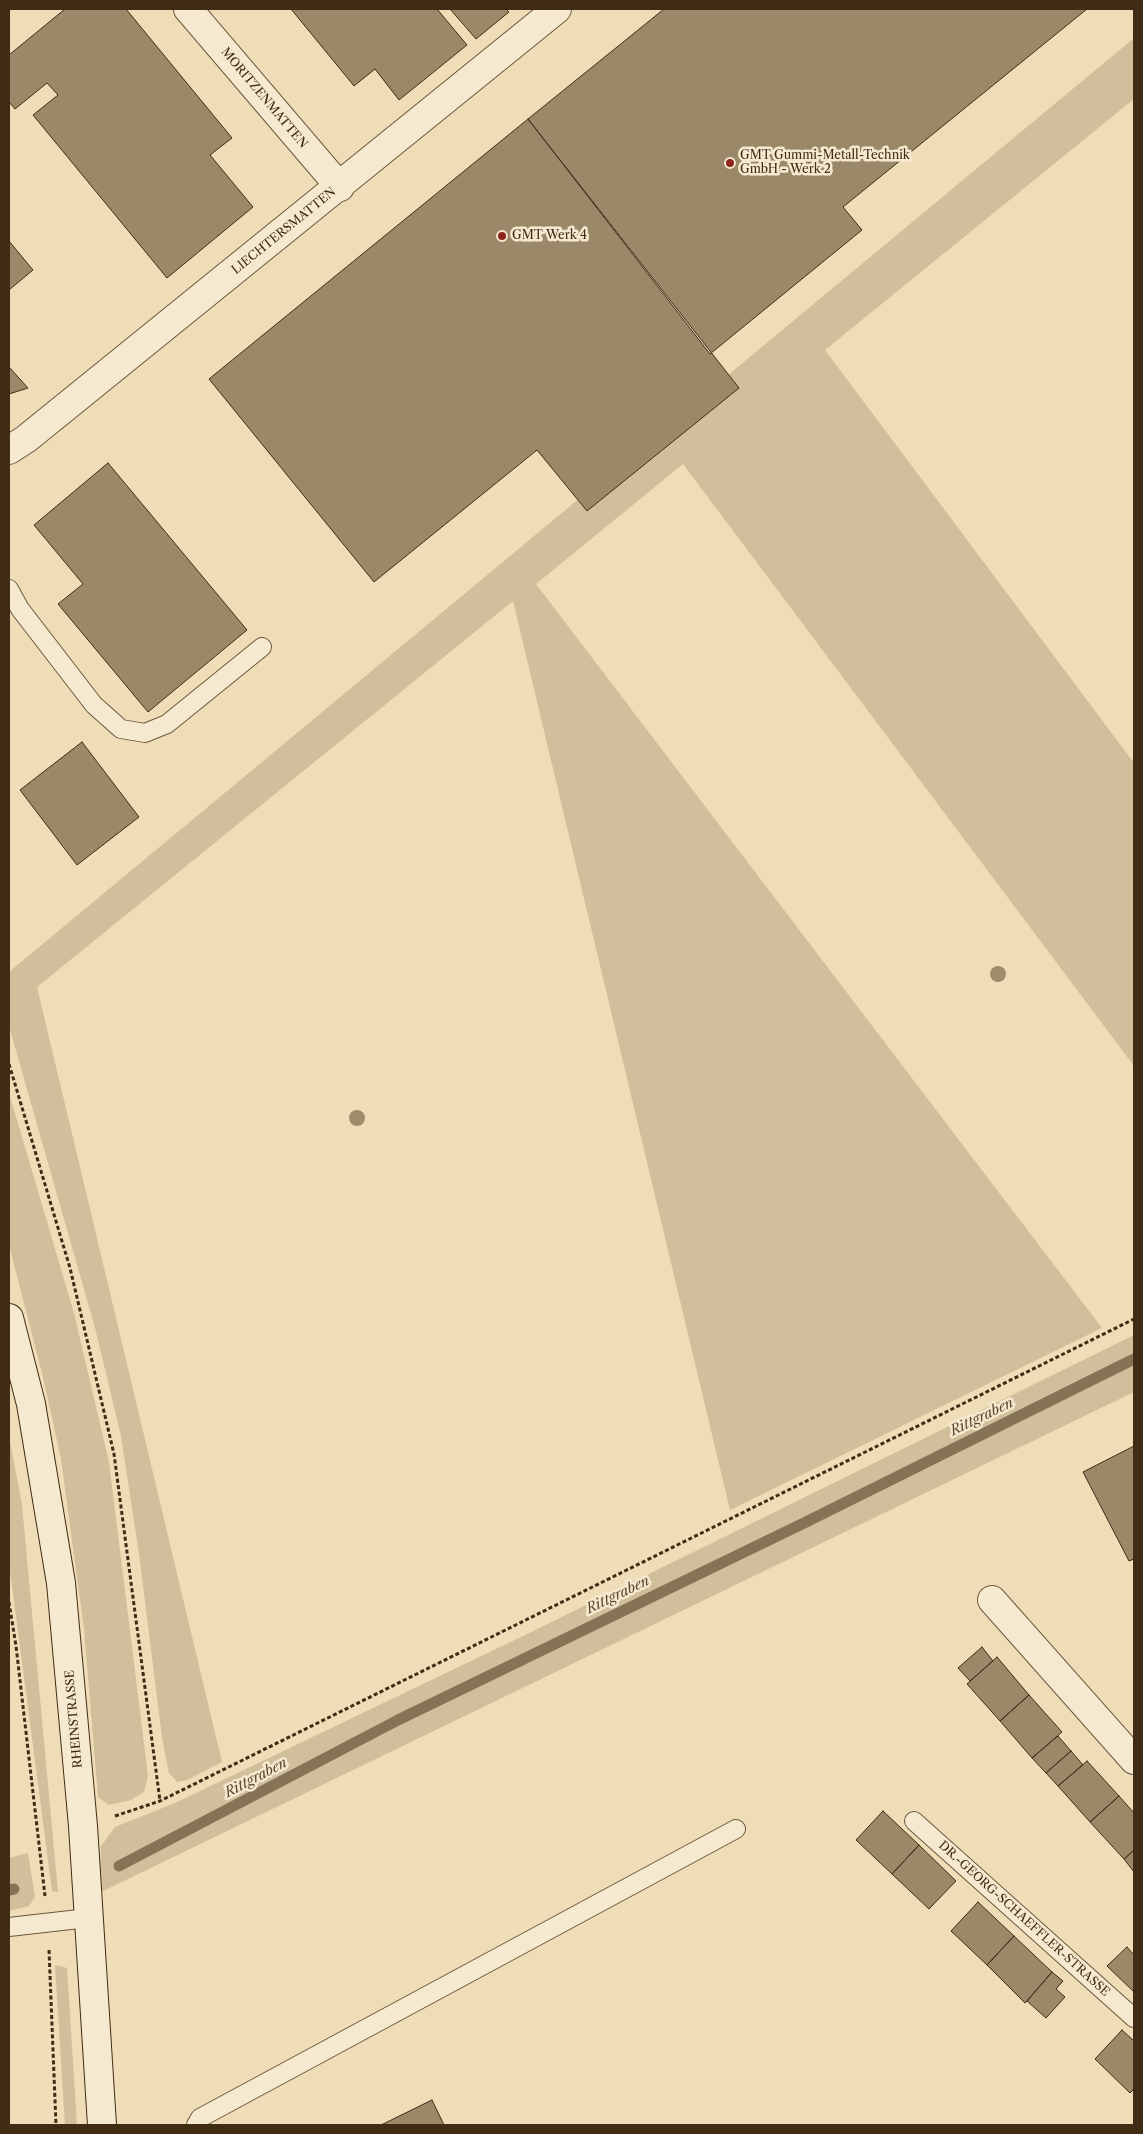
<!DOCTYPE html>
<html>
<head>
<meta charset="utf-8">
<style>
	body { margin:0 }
	#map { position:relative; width:1143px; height:2134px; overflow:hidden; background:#efddb7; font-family:"Libre Caslon Text",serif }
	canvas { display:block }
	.frame { position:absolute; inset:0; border:10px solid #402c14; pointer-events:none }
</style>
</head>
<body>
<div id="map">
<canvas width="1143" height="2134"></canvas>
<div class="frame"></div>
</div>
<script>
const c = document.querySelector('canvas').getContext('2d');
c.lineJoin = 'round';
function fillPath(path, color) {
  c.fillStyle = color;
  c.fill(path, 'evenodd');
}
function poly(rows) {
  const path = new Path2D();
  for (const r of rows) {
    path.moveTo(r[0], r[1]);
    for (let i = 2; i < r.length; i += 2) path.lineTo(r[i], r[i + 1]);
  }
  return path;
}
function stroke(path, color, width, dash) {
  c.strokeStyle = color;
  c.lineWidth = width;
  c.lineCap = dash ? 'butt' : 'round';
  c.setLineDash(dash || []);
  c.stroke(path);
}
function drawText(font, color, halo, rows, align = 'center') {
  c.font = font + ' "Libre Caslon Text",serif';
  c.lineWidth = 5;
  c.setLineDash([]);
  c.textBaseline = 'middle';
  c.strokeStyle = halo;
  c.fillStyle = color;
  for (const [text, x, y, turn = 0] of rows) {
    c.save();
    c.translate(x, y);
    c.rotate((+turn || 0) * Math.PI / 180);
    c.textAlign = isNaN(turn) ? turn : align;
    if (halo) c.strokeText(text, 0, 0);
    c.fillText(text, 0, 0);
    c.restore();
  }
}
fillPath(poly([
	[1134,38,1134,99,825,350,1134,763,1134,1066,683,464,536,584,1102,1328,730,1510,513,601,37,987,222,1762,187,1780,177,1782,169,1773,162,1738,139,1554,121,1436,95,1328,9,1026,9,972],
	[9,1093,74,1313,109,1462,148,1776,144,1792,131,1800,109,1805,98,1797,84,1629,61,1459,42,1373,9,1245],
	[1134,1335,1134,1392,99,1893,101,1846,115,1827,175,1803,523,1636],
	[9,1436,22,1505,58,1892,52,1891,9,1563],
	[28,1853,35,1897,29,1906,9,1911,9,1858],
	[55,1965,67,1968,77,2125,65,2125]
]), '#d1bf9b');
stroke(poly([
	[119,1866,398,1720,804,1523,1134,1359],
	[9,1890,14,1889]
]), '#867255', 11);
const building = poly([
	[65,9,126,9,232,138,210,155,253,207,167,278,33,115,58,95,47,83,15,109,9,102,9,55,65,9],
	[291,9,437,9,467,45,399,100,375,69,354,86,291,9],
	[450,9,506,9,509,12,476,39,450,9],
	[664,9,1087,9,843,207,862,230,710,354,528,119,664,9],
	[528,119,739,388,587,511,537,450,374,582,209,379,528,119],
	[9,241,33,270,9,290,9,241],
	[9,367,28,388,9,394,9,367],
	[108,463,247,630,148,712,58,604,83,584,34,525,108,463],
	[82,742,139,817,77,865,20,790,82,742],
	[1134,1446,1134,1559,1129,1561,1083,1472,1134,1446],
	[982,1647,993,1661,970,1681,958,1668,982,1647],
	[997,1657,1029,1695,1000,1721,967,1684,997,1657],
	[1029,1695,1062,1732,1032,1758,1000,1721,1029,1695],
	[1058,1736,1071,1751,1046,1773,1032,1758,1058,1736],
	[1071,1751,1083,1765,1058,1786,1046,1773,1071,1751],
	[1087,1761,1119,1796,1090,1822,1058,1786,1087,1761],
	[1119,1796,1134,1813,1134,1850,1124,1859,1090,1822,1119,1796],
	[883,1811,919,1845,892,1874,856,1840,883,1811],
	[919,1845,956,1881,929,1909,892,1874,919,1845],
	[1134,1850,1134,1872,1124,1859,1134,1850],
	[978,1902,1014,1936,987,1965,951,1931,978,1902],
	[1014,1936,1052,1972,1025,2003,987,1965,1014,1936],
	[1127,1947,1134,1955,1134,1992,1107,1966,1127,1947],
	[1052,1972,1063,1981,1056,1989,1065,1997,1046,2018,1027,2001,1052,1972],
	[1122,2030,1134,2041,1134,2089,1130,2093,1095,2059,1122,2030],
	[432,2100,444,2125,381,2125,432,2100]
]);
fillPath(building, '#9b8869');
stroke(building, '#402c14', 1);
const lane = poly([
	[9,589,20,609,94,705,121,729,145,733,167,724,262,647],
	[914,1821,1134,2018],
	[9,1927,88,1918],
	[196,2125,200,2118,736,1829]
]);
const street = poly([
	[188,9,340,187],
	[9,450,26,439,557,9],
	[992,1600,1134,1760]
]);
const secondary = poly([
	[9,1318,31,1404,61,1583,83,1826,102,2125]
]);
stroke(lane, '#6c583d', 20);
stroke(street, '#6c583d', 30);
stroke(secondary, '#402c14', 30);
stroke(poly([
	[9,1064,70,1268,114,1454,160,1801],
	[9,1602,16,1646,45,1896],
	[115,1816,160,1801,1134,1319],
	[49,1950,56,2125]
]), '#402c14', 3, [4, 2.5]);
stroke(lane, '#f5e9d0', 18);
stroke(street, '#f5e9d0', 28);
stroke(secondary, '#f5e9d0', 28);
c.fillStyle = '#9f8c6c';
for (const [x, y] of [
	[998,974],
	[357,1118]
]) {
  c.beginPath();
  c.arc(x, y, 8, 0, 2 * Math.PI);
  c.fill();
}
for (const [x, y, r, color] of [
	[730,163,5,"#8f2418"],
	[502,236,5,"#8f2418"]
]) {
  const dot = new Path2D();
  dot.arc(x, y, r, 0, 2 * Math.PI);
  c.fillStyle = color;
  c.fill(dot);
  stroke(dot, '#f5e9d0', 2);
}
drawText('12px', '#402c14', '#f5e9d0', [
	["MORITZENMATTEN",264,98,50],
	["LIECHTERSMATTEN",284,231,-39],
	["RHEINSTRASSE",74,1719,-95],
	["DR.-GEORG-SCHAEFFLER-STRASSE",1024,1919,42]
]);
drawText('12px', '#402c14', '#f5e9d0', [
	["GMT Gummi-Metall-Technik",740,156],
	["GmbH - Werk 2",740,170],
	["GMT Werk 4",512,236]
], 'left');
drawText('italic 14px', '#5d492f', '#f5e9d0', [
	["Rittgraben",982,1417,-26],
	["Rittgraben",618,1595,-26],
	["Rittgraben",256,1778,-28]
]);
</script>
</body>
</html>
